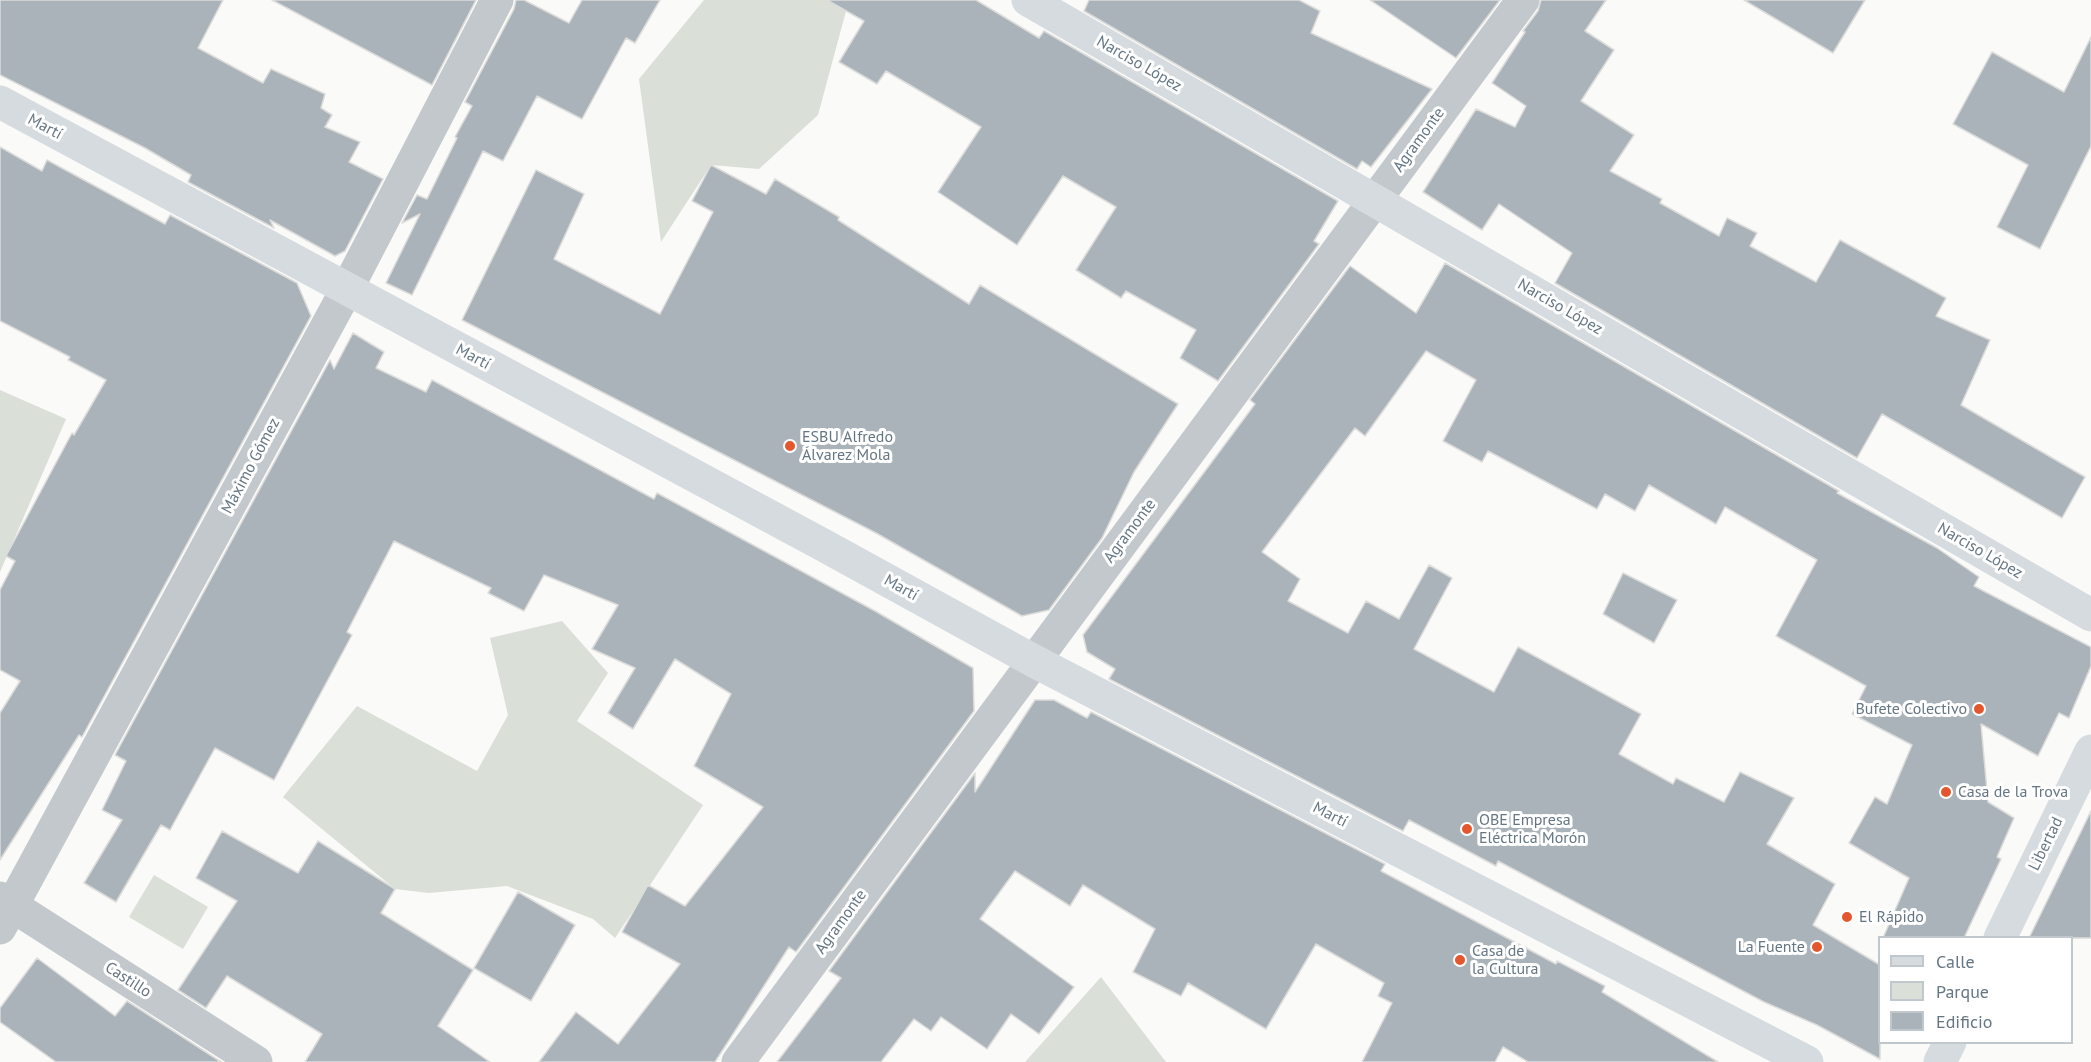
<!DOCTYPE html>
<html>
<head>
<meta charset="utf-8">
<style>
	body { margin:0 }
	#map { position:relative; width:2091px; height:1062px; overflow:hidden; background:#fafaf8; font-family:"PT Sans",sans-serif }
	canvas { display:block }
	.legend { position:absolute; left:1878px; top:936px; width:195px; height:108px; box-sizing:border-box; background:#fff; border:2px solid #c1c8cd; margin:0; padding:8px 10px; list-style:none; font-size:18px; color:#657683 }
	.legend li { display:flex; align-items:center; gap:12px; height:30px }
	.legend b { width:30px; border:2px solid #c1c8cd }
</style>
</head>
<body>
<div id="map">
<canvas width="2091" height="1062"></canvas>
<ul class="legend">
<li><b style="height:8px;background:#d6dbdf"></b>Calle</li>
<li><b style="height:16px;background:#dadfd7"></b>Parque</li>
<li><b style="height:16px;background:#aab3b9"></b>Edificio</li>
</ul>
</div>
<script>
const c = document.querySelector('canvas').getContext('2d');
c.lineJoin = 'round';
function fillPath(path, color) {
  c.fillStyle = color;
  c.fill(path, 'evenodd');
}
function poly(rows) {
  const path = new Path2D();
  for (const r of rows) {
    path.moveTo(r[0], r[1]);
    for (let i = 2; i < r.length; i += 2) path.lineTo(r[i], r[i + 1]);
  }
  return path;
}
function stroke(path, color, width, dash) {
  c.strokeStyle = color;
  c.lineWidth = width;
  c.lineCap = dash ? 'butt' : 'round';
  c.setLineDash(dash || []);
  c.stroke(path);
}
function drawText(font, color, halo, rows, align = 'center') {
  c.font = font + ' "PT Sans",sans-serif';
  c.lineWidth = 6;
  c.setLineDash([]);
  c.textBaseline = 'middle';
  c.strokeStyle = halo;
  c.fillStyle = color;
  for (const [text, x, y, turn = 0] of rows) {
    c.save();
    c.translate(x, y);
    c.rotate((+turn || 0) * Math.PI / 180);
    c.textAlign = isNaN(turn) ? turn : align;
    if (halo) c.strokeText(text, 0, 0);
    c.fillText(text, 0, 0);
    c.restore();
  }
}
fillPath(poly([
	[704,0,849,0,818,115,759,169,711,165,661,242,639,79],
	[0,390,66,419,0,572],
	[562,621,608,673,577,721,703,805,615,938,593,919,507,886,429,893,395,889,283,797,357,706,477,771,508,715,490,638],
	[154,875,208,907,183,949,129,917],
	[1101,977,1166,1062,1025,1062]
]), '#dadfd7');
const building = poly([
	[0,0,223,0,198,48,263,83,271,69,325,94,321,108,332,115,325,127,360,142,349,162,383,179,345,251,335,256,270,220,274,228,188,182,191,175,145,148,0,75,0,0],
	[272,0,476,0,432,85,272,0],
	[516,0,524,0,569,23,582,0,660,0,635,43,626,38,582,119,537,96,503,161,483,151,412,295,386,283,420,214,402,223,417,195,427,199,457,138,455,137,472,106,465,102,514,9,516,0],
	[827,0,976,0,1039,38,1044,31,1338,201,1314,241,1319,244,1218,381,1180,358,1196,330,1126,291,1121,298,1076,270,1116,207,1063,176,1017,245,938,192,981,127,886,71,877,84,839,62,864,21,827,0],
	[1089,0,1299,0,1320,11,1311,33,1432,89,1371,167,1362,161,1357,169,1084,11,1089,0],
	[1370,0,1500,0,1456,58,1370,0],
	[1541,0,1606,0,1585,31,1614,50,1581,101,1634,135,1610,171,1662,199,1660,203,1719,236,1727,218,1757,233,1750,246,1816,282,1840,240,1946,298,1936,316,1990,340,1961,405,2085,477,2062,518,1882,414,1857,458,1555,283,1572,253,1499,204,1482,230,1423,192,1476,109,1515,127,1526,106,1492,83,1525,32,1523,31,1538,11,1541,0],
	[1744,0,1865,0,1833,53,1744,0],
	[2091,37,2091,146,2040,249,1997,227,2028,165,1953,124,1992,52,2064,92,2091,37],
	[0,147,42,171,47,160,165,224,170,215,297,283,311,316,82,737,79,735,0,860,0,713,20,681,0,670,0,590,15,561,6,556,72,433,74,435,106,380,68,360,70,357,0,321,0,147],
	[711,165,766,194,775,179,839,217,838,220,969,304,980,285,1178,404,1134,472,1102,538,1049,610,1022,616,876,533,462,320,536,170,584,194,554,259,660,314,713,212,692,201,711,165],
	[1445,263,1839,491,1837,493,1937,548,1979,577,1974,586,2091,647,2091,666,2069,718,2059,713,2038,756,1981,724,1988,802,2014,818,1997,857,2001,859,1964,938,1883,938,1909,878,1849,843,1875,797,1887,804,1912,745,1852,714,1866,686,1776,636,1817,560,1725,507,1716,524,1649,485,1635,511,1605,494,1597,509,1488,451,1482,462,1443,441,1476,380,1426,351,1365,436,1355,428,1262,552,1300,579,1288,601,1348,633,1366,601,1399,619,1429,565,1452,578,1414,649,1494,692,1518,647,1641,714,1619,754,1673,784,1676,778,1724,802,1740,772,1794,798,1767,844,1835,884,1813,925,1880,965,1880,1059,1817,1025,1764,1002,1498,861,1496,866,1409,820,1403,831,1109,679,1115,669,1087,652,1083,635,1255,404,1250,400,1350,266,1416,313,1445,263],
	[353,333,384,352,376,368,426,392,432,380,654,499,657,493,875,611,973,668,974,711,796,952,789,947,715,1062,539,1062,576,1012,618,1044,680,964,622,932,648,885,685,906,763,807,694,766,731,694,675,659,633,729,608,713,635,668,592,649,618,605,544,575,524,611,488,593,491,588,394,541,347,632,352,635,274,780,215,748,170,830,161,825,116,902,84,883,122,820,102,810,126,761,115,755,330,360,334,369,353,333],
	[1623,573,1677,600,1654,643,1603,614,1623,573],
	[1035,700,1054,700,1087,718,1091,712,1385,864,1381,871,1556,964,1557,961,1605,986,1602,992,1718,1062,1528,1062,1503,1047,1495,1062,1362,1062,1392,1003,1378,996,1384,983,1316,944,1266,1029,1188,983,1181,996,1133,972,1155,929,1083,885,1070,906,1015,871,980,919,1074,987,1039,1034,1011,1014,987,1049,941,1017,931,1031,914,1019,881,1062,777,1062,841,978,829,971,975,773,975,792,1035,700],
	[2091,811,2091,938,2029,938,2091,811],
	[222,831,298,873,318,841,395,889,381,913,473,970,438,1026,490,1062,305,1062,322,1034,227,976,206,1008,178,990,237,901,196,878,222,831],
	[518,892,575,925,531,1001,474,968,518,892],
	[37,958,115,1016,127,1001,221,1062,56,1062,0,1022,0,1008,37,958]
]);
fillPath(building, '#aab3b9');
stroke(building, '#dcdcda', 1.5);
stroke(poly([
	[0,898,256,1062],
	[0,928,347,289,497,0],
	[738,1062,1523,0]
]), '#c3c8cc', 33);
stroke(poly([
	[1028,0,2091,615],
	[0,102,825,546,1034,661,1807,1062],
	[2000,938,2091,751],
	[1940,1062,1950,1042]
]), '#d6dbdf', 33);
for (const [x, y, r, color] of [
	[790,446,6,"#e4572e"],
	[1979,709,6,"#e4572e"],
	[1946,792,6,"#e4572e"],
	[1467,829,6,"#e4572e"],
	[1847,917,6,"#e4572e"],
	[1817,947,6,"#e4572e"],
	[1460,960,6,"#e4572e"]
]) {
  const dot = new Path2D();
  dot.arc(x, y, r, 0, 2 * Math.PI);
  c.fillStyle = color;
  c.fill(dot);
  stroke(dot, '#fff', 2);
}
drawText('16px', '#657683', '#fff', [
	["Narciso López",1139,64,30],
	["Martí",45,127,28],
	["Agramonte",1419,140,-54],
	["Narciso López",1560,307,30],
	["Martí",473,357,28],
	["Máximo Gómez",251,466,-62],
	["Agramonte",1130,531,-53],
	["Narciso López",1980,551,30],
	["Martí",901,588,29],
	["Martí",1330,815,27],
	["Libertad",2046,844,-64],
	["Agramonte",841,922,-54],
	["Castillo",128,980,33]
]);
drawText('16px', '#657683', '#fff', [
	["ESBU Alfredo",802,437],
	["Álvarez Mola",802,455],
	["Bufete Colectivo",1967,709,"right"],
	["Casa de la Trova",1958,792],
	["OBE Empresa",1479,820],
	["Eléctrica Morón",1479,838],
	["El Rápido",1859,917],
	["La Fuente",1805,947,"right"],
	["Casa de",1472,951],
	["la Cultura",1472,969]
], 'left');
</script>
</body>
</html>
